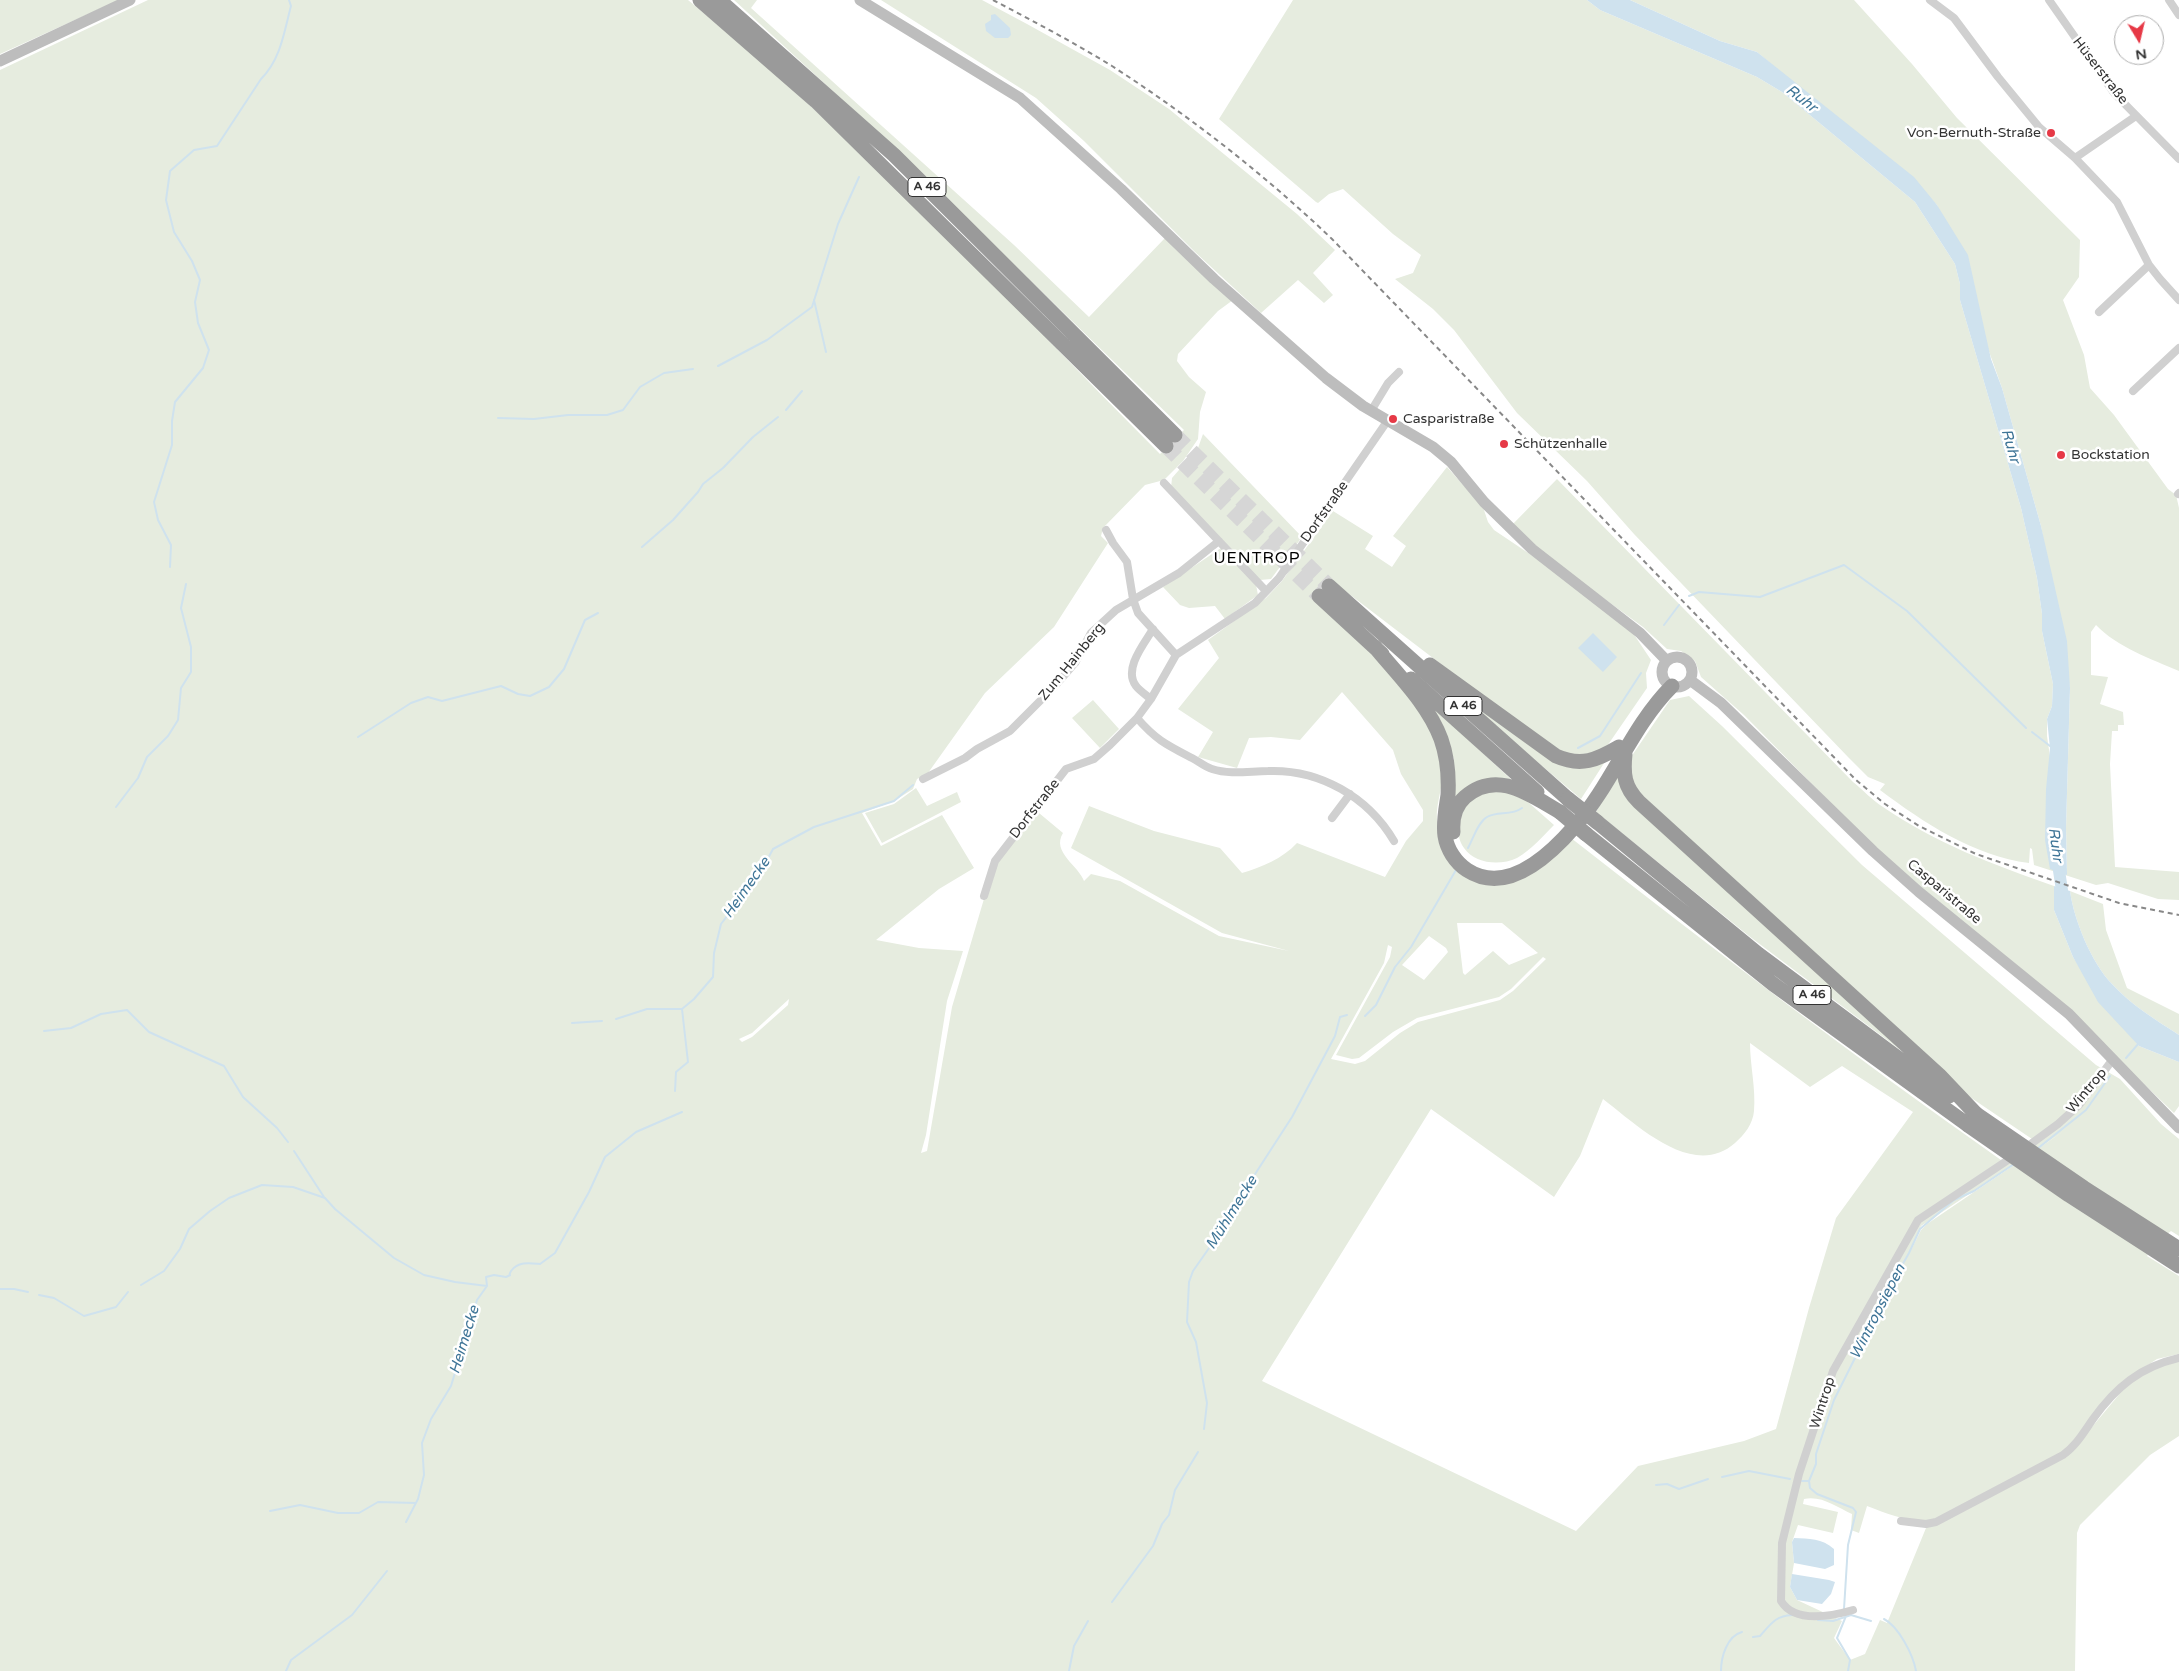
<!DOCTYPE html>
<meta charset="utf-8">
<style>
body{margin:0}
#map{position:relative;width:2179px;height:1671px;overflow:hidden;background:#fff;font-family:"Varela Round",sans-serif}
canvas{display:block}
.north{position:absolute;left:2114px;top:15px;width:50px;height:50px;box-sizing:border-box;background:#fff;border:1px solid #adadad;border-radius:50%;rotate:171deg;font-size:14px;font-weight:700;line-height:20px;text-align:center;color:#333}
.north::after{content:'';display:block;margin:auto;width:18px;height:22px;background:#e63946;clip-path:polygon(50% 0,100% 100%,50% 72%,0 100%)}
</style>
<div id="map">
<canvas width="2179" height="1671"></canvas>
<div class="north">N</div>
</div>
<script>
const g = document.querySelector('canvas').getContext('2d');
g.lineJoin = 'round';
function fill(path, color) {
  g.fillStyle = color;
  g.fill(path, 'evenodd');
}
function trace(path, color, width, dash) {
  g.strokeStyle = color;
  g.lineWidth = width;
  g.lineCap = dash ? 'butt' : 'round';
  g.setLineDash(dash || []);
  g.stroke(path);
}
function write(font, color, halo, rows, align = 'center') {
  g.font = font + ' "Varela Round",sans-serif';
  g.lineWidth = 5;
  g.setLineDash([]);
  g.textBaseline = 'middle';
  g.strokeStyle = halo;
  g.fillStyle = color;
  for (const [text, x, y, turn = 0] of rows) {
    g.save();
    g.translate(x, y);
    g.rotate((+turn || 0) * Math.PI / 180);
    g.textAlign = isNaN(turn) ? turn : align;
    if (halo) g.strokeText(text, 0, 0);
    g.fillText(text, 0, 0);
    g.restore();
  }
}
fill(new Path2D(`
 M 0,0 L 119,0 L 0,54 Z
 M 148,0 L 688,0 C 858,138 1006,299 1160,454 L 1184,430 L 888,142 L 734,0 L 757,0 L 751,8 L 1014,245 L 1089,317 L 1165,238 L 1233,300 L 1218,311 L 1178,354 L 1177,361 L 1189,377 L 1206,392 L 1200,412 L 1198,439 L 1183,461 L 1164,480 L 1145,485 L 1103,528 L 1101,536 L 1108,543 L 1054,627 L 985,693 L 928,773 L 917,779 L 913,789 L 894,801 L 862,813 L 881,846 L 942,815 L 974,868 L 939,889 L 876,940 L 919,948 L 963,951 L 947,1001 L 926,1135 L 921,1153 L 927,1151 L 952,1007 L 994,865 L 1018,835 L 1039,813 L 1063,833 C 1051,852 1079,866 1084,881 L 1091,874 L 1120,881 L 1219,936 L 1289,951 L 1222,933 L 1071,848 L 1089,806 L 1154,831 L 1220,848 L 1242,873 C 1262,867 1282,859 1297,843 L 1385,877 L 1406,841 L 1423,821 L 1423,810 L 1401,774 L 1393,750 L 1342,692 L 1300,740 L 1271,737 L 1249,738 L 1237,768 L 1198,757 L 1213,732 L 1178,709 L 1219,658 L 1208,640 L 1266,598 L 1282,581 L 1333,511 L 1373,536 L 1365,549 L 1392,567 L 1406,546 L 1393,536 L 1447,467 L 1483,507 L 1488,522 L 1494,530 L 1558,573 L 1633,633 L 1651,660 L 1646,673 L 1647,688 L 1603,752 L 1566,756 L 1543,742 L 1336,584 L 1319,602 C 1357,641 1430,702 1442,757 C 1446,776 1439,792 1437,810 C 1436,820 1439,831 1439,841 L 1491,885 L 1571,838 C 1712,948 1854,1057 2001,1160 L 2032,1139 L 1961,1091 L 1629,785 L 1631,757 L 1670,700 L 1689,696 L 1722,726 L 1862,865 L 2096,1065 L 2120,1079 L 2161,1124 L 2179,1139 L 2179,1236 L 2171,1231 L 2153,1246 L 2147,1256 L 2179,1276 L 2179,1354 L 2157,1359 L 2123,1381 L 2069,1448 L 1936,1520 C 1912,1524 1888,1514 1867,1506 L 1859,1533 L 1851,1530 L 1852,1514 C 1837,1507 1821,1495 1804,1499 L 1803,1504 L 1838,1512 L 1833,1533 L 1798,1525 L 1792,1542 L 1794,1563 L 1790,1587 L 1797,1600 L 1842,1621 L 1834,1638 L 1850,1660 L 1865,1654 L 1880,1620 L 1887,1623 L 1926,1528 L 2072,1451 L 2127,1385 L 2154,1366 L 2179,1360 L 2179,1436 L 2150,1455 L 2080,1525 L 2077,1533 L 2075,1671 L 0,1671 L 0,70 ZM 1457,923 L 1502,923 L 1538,953 L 1509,965 L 1493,951 L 1465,975 L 1463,973 ZM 1429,936 L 1446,948 L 1448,952 L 1424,980 L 1402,965 ZM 1388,945 L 1392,947 L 1390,957 L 1336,1055 L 1352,1059 L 1359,1058 L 1393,1032 L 1417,1018 L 1499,997 L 1511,989 L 1543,957 L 1546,959 L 1513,991 L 1500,1000 L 1418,1022 L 1400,1033 L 1365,1061 L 1355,1064 L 1331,1059 L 1384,963 ZM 789,999 L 788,1005 L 752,1037 L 742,1042 L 739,1039 L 752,1033 ZM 1750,1043 L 1810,1087 L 1842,1066 L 1913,1112 L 1836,1218 L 1809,1308 L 1776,1429 L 1744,1441 L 1638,1466 L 1576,1531 L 1262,1381 L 1431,1109 L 1554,1197 L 1580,1156 L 1603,1099 C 1637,1125 1693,1180 1735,1143 C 1744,1135 1753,1124 1754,1111 C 1756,1089 1750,1065 1750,1043 ZM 2064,1131 L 1927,1224 L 1921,1230 L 1910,1252 L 1921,1226 Z
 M 881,0 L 982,0 L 1027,24 L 1110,70 L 1169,109 L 1297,214 L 1335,250 L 1313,273 L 1333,295 L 1324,303 L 1298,280 L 1261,313 L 1195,252 L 1084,141 L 1036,98 Z
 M 1293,0 L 1587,0 L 1600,10 L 1757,77 L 1782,92 L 1915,202 L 1955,264 L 1960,284 L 1960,300 L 2021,508 L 2037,578 L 2042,614 L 2042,631 L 2053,684 L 2052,706 L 2047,719 L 2047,736 L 2067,874 L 2066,828 L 2070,688 L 2041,526 L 2002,388 L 1937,205 L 1757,52 L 1720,41 L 1630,0 L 1854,0 L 1912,64 L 1957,118 L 2080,240 L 2079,277 L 2063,300 L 2084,355 L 2090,388 L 2114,415 L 2168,489 L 2176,495 L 2179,508 L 2179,671 C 2151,659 2117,647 2096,625 L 2091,632 L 2091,675 L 2108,677 L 2100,704 L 2123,712 L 2124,725 L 2118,725 L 2118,731 L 2112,731 L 2110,764 L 2115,867 L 2179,872 L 2179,900 L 2158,899 L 2108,883 L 2096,885 L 2034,865 L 2032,849 L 2030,848 L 2029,863 C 1974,856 1924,823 1880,790 L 1885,784 L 1868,777 L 1848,757 L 1634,534 L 1587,481 L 1517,413 L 1454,330 L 1433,309 L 1395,279 L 1413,273 L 1421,255 L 1393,234 L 1343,189 L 1329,194 L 1318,203 L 1316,202 L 1219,119 Z
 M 1203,434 L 1302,537 L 1271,579 L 1260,580 L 1171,488 L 1172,478 L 1198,448 Z
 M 1557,479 L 1853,782 C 1863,790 1872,800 1883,807 C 1935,843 1994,865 2054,886 L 2054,910 L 2073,957 L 2087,979 L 2139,1046 L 2179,1062 L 2179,1106 L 2174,1113 L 2117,1058 L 1875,848 L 1744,715 L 1701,677 L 1695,661 L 1681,651 L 1667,649 L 1643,627 L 1573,576 L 1511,526 Z
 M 1221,548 L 1256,585 L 1258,595 L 1225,619 L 1215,606 L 1189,608 L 1180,605 L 1163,587 Z
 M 1424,666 L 1551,757 L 1608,757 L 1581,799 Z
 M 1093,700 L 1119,729 L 1100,748 L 1072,718 Z
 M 1433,707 L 1515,783 L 1500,779 L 1450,811 L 1454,783 L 1454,759 Z
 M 1620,770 L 1621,783 L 1911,1058 L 1749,936 L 1596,812 Z
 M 916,788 L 927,806 L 957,792 L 961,802 L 882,843 L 865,813 L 894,804 Z
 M 1490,790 L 1520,795 L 1554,825 C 1543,836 1531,850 1517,858 C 1500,866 1475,864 1464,848 C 1453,833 1460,810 1472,799 C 1477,795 1484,793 1490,790 Z
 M 2070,891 L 2103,904 L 2106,930 L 2127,988 L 2179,1014 L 2179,1035 C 2156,1020 2131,1005 2112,984 C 2091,962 2074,920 2070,891 Z`), '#e6ecdf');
fill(new Path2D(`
 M 1587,0 L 1630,0 L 1720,41 L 1757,52 L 1914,177 L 1937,205 L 1968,255 L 1991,359 L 2002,388 L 2041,526 L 2067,641 L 2070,688 L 2066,828 L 2067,875 L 2050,869 L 2045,840 L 2046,789 L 2050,748 L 2047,719 L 2052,706 L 2053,684 L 2042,631 L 2042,614 L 2037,578 L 2021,508 L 1960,300 L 1960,284 L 1955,264 L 1915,202 L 1782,92 L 1757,77 L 1600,10 Z
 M 995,14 L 1010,28 L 1011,35 L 1008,38 L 995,38 L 986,31 L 985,24 L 991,20 L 991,15 Z
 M 1593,633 L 1617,657 L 1603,672 L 1578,648 Z
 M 2054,886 L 2070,891 C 2074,920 2091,962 2112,984 C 2131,1005 2156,1020 2179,1035 L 2179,1062 L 2139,1046 L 2098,1002 L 2073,957 L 2054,910 Z
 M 1794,1538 C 1809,1539 1822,1538 1834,1549 L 1834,1565 L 1825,1569 L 1794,1563 L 1792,1542 Z
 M 1792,1574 L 1829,1580 L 1835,1582 L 1831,1594 L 1822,1604 L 1797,1600 L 1790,1587 Z`), '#cfe2ee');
trace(new Path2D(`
 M 814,300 L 826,352
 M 718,366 L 767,340 L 812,307 L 838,224 L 859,177
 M 786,410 L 802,391
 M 498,418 L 534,419 L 568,415 L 607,415 L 623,410 L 640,387 L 664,373 L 693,369
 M 642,547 L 673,520 L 698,492 L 703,484 L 723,468 L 753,437 L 778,417
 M 170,567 L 171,545 L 158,520 L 154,502 L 172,445 L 172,421 L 175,402 L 203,368 L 209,350 L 198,323 L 195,302 L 200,280 L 192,261 L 174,232 L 166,200 L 170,171 L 194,150 L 217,146 L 261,79 C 281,59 284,32 291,6 L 289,0
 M 1689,596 L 1699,592 L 1760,597 L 1844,565 L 1907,611 L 2026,728
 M 1664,625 L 1679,605
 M 2032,732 L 2050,746
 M 358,737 L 411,703 L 428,697 L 442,701 L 501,686 L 518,694 L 530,696 L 549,687 L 564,669 L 585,620 L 598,613
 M 1578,748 L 1600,736 L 1641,673
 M 116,807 L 138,778 L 147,757 L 168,736 L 178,720 L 181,688 L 191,672 L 191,647 L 181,608 L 186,584
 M 1468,848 C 1473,839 1478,822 1487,817 C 1498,811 1511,816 1522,808
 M 1365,1016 L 1376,1005 L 1395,967 L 1411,947 L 1456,870
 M 616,1019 L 647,1009 L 682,1009
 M 572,1023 L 602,1021
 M 44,1031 L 71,1028 L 101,1014 L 127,1010 L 149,1032 L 224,1066 L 243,1097 L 277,1128 L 288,1142
 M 2126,1058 L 2139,1043
 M 675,1091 L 676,1072 L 688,1062 L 682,1009 L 694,999 L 713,977 L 714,953 L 721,924 L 760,873 L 773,849 L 814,827 L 894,801 L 913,785
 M 2037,1149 L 2086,1110 L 2110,1076
 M 294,1151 L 324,1197
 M 141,1285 L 164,1271 L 180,1249 L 189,1229 L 210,1211 L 229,1198 L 262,1185 L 293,1187 L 325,1198 L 335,1209 L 394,1258 L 424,1275 L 455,1282 L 487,1286
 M 0,1289 L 14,1289 L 28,1292
 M 39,1295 L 54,1298 L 84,1316 L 116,1307 L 128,1292
 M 1204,1429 L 1207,1403 L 1196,1342 L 1187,1322 L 1189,1282 L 1193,1271 L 1214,1241 L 1237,1202 L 1292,1117 L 1335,1036 L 1340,1017 L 1347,1015
 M 1722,1477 L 1749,1471 L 1790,1479
 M 1802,1481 L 1809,1481
 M 1656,1485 L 1667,1484 L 1679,1489 L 1708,1479
 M 270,1511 L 300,1505 L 338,1513 L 359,1513 L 378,1502 L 416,1503
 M 406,1522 L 418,1499 L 424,1475 L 422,1443 L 431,1419 L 451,1386 L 477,1300 L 487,1286 L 486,1277 L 494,1275 L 506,1277 C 514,1273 507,1278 511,1271 C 518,1261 530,1263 540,1264 L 555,1253 L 589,1192 L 605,1157 L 636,1132 L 682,1112
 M 1112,1602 L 1153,1546 L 1162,1524 L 1169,1515 L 1175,1490 L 1198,1452
 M 1844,1609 L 1848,1545 L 1856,1512 L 1853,1508 L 1817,1494 L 1810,1488 L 1809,1481 L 1816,1464 L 1816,1454 L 1834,1400 L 1872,1324 L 1878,1308 L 1909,1253 L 1920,1229 L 1954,1200 L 1974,1191 L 2014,1164
 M 1846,1616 L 1837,1638 L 1850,1660 L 1848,1671
 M 1884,1619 C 1898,1626 1913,1654 1916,1671
 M 1818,1620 L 1833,1621 L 1851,1615 L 1871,1621
 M 1753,1637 L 1760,1636 C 1771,1624 1775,1616 1792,1615
 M 286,1671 L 291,1660 L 352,1615 L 387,1571
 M 1069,1671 L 1074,1646 L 1088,1621
 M 1721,1671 C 1721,1657 1727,1636 1742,1632`), '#cfe2ee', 2);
trace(new Path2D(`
 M 2057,857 L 2064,904`), '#cfe2ee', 12);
trace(new Path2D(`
 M 1175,435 L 1329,586
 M 1166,446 L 1319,596`), '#d6d6d6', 15, [15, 8]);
trace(new Path2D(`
 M 1930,0 L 1954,18 L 1998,77 L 2039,127 L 2075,158 L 2117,202 L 2149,265 L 2160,279 L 2179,300
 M 2049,0 L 2114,93 L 2179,159
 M 2169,0 L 2179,15
 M 2075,158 L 2136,116
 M 2099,312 L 2149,265
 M 2133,391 L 2179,348
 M 1371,411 L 1388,383 L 1399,372
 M 1164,483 L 1266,591
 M 2178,494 L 2179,493
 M 1106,530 L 1113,543 L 1127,562 L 1133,599 L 1138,613 L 1176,655
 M 1151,699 C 1146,695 1140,691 1136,686 C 1123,669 1144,644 1153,629
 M 1137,718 C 1156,740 1167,745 1192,758 C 1198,761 1205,767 1212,769 C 1230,775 1250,771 1268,771 C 1320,769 1368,797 1394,841
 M 923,779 L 965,758 L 977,749 L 1010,731 L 1055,686 L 1075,663 L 1091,633 L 1116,610 L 1179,573 L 1219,541
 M 1332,818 L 1350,794
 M 984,896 L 995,861 L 1066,769 L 1094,759 L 1110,745 L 1137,718 L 1151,699 L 1176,655 L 1255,603 L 1279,578 L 1388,420
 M 2024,1149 L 2058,1124 L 2079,1105 L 2113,1059
 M 1901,1521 L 1926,1524 L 1936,1522 L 2063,1455 C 2076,1446 2084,1432 2093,1419 C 2116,1387 2140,1367 2179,1358
 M 1853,1610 C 1832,1616 1795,1624 1781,1601 L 1782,1543 L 1799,1474 L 1833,1371 L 1918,1220 L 2014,1156`), '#d0d0d0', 8);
trace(new Path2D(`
 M 860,0 L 1020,98 L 1121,189 L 1214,279 L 1326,378 L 1363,406 L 1433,447 L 1451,462 L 1484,502 L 1532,549 L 1640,633 L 1667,661
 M 0,61 L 130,0
 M1662 672a15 15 0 1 1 30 0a15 15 0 1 1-30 0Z
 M 1690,680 L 1721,703 L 1873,851 L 1919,892 L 2069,1014 L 2179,1128`), '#bdbdbd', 11);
trace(new Path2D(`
 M 700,0 L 816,101 L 1166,446
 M 719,0 L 894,155 L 1175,435
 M 1329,586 L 1568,799
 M 1319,596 L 1382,654
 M 1375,647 C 1398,675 1428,704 1441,739 C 1447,756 1449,776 1448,795 C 1446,809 1443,822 1445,836 C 1447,849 1455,862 1467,870 C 1507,896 1550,855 1575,826 C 1613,783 1631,727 1672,686
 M 1430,665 L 1556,756 C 1581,767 1597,760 1619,747
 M 1411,679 L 1537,792
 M 1625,754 C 1623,774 1624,787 1639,802 L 1939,1075 L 1976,1114
 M 1597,822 L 1758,954 L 1949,1096
 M 1453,832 C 1452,819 1455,806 1465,797 C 1497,769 1530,795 1560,812
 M 1586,834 L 1773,984 L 1968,1125`), '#9a9a9a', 15);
trace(new Path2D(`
 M 993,0 C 1033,21 1073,42 1112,66 C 1191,117 1265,175 1332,239 L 1856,780 L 1885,804 L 1919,826 L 1976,854 L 2119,903 L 2179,915`), '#888', 2, [5, 4]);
trace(new Path2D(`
 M 1568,799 L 1597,822
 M 1560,812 L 1586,834
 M 1976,1114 L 2084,1188 L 2179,1249
 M 1968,1125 L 2069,1195 L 2179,1266`), '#9a9a9a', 15);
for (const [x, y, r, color] of [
 [2051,133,5,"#e63946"],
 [1393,419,5,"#e63946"],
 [1504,444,5,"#e63946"],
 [2061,455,5,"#e63946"]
]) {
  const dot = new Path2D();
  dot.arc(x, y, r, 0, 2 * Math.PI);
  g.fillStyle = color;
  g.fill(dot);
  trace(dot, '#fff', 2);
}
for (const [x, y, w] of [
 [927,187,38],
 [1463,706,38],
 [1812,995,38]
]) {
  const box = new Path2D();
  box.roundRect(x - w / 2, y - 9.5, w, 19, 4);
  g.fillStyle = '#fff';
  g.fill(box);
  trace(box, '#333', 1);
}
write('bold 12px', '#333', null, [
 ["A 46",927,187],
 ["A 46",1463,706],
 ["A 46",1812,995]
]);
write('14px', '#333', '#fff', [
 ["Hüserstraße",2100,71,52],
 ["Dorfstraße",1325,512,-55],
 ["Zum Hainberg",1072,662,-51],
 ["Dorfstraße",1035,809,-52],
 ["Casparistraße",1944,892,40],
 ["Wintrop",2087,1091,-50],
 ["Wintrop",1823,1403,-72]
]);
write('14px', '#333', '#fff', [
 ["Von-Bernuth-Straße",2041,133,"right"],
 ["Casparistraße",1403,419],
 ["Schützenhalle",1514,444],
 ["Bockstation",2071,455]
], 'left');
write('italic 15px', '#3f7597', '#fff', [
 ["Ruhr",1801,99,38],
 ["Ruhr",2010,446,74],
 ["Ruhr",2055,845,82],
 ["Heimecke",747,888,-55],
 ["Mühlmecke",1232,1213,-58],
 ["Wintropsiepen",1878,1312,-63],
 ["Heimecke",465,1340,-73]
]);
g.letterSpacing = '1px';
write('16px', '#000', '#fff', [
 ["UENTROP",1257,559]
]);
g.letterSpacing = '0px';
</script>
